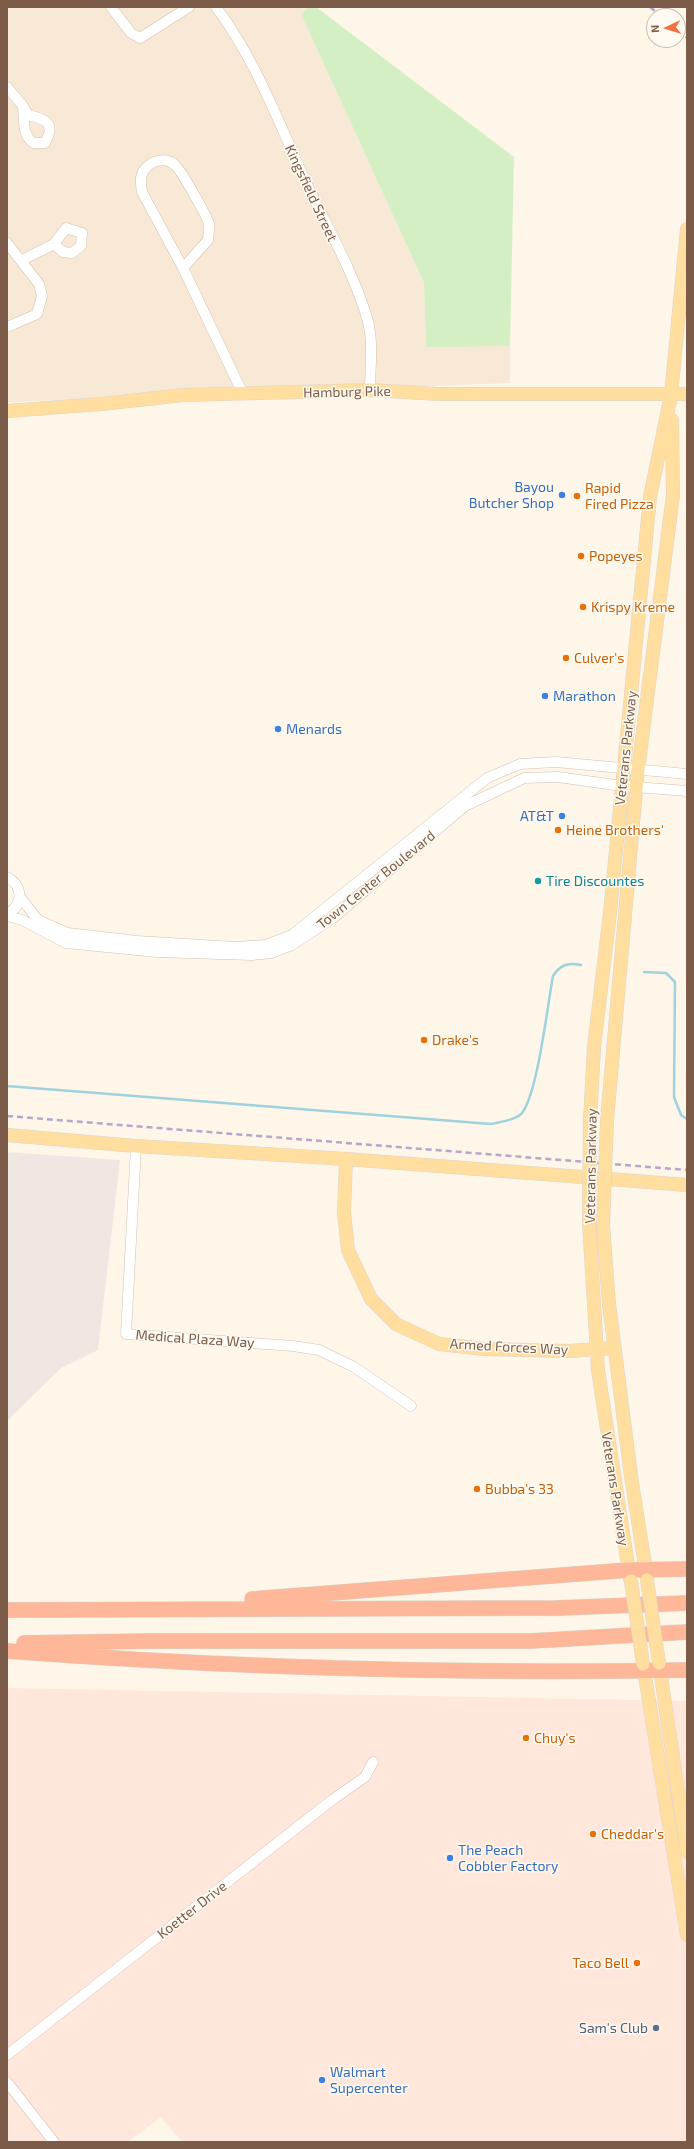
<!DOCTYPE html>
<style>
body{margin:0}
#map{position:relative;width:694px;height:2149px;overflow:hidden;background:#fef6e8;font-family:"Exo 2",sans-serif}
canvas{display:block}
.frame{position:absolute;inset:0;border:8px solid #7c5c48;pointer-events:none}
.north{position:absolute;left:646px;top:8px;width:40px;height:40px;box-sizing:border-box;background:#fffaf1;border:1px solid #cbbbad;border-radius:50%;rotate:266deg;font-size:11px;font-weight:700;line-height:16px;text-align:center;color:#7c5c48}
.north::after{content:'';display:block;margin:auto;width:14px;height:18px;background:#f46f42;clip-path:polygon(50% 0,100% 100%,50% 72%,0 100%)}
</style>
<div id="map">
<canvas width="694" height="2149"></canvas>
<div class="frame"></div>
<div class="north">N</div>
</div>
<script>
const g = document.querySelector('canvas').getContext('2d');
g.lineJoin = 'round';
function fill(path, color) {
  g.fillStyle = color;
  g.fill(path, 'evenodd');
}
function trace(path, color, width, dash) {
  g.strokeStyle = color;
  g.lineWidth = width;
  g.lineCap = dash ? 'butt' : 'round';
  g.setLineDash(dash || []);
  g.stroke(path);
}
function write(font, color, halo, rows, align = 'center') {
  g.font = font + ' "Exo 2",sans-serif';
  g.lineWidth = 3;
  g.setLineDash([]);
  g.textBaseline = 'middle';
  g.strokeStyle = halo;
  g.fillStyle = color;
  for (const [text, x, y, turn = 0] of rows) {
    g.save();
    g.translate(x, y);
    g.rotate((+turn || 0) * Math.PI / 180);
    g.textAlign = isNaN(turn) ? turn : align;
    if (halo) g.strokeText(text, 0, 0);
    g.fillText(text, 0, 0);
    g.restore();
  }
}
fill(new Path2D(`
 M 7,7 L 309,7 L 301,14 L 424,283 L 426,346 L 510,346 L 510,383 L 7,402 Z`), '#f7e9d6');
fill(new Path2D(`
 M 7,1688 L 687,1701 L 687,2142 L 182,2142 L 161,2117 L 128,2142 L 7,2142 Z`), '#ffe7dc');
fill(new Path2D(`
 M 7,1152 L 120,1160 L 98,1350 L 61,1368 L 7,1421 Z`), '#efe8e2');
fill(new Path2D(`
 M 309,7 L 316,7 L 514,157 L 510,346 L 426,347 L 424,283 L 301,14 Z`), '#d4efc4');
trace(new Path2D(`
 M 644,972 L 666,973 L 675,982 L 674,1097 L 681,1115 L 687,1119
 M 7,1086 L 491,1124 C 500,1122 512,1121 520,1115 C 537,1101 548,1001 553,976 C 560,965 568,962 581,965`), '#9fd2de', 2.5);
const minor = new Path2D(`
 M 111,7 L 131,33 L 140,38 L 189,7
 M 216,7 C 256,60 278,122 306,182 C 326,225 354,273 367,318 C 374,341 370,366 370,390
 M 7,87 L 23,106 L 28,115 C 46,119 56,123 45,143 L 34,143 C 22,137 24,117 23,106
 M 7,243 L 39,284 L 42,296 L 37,314 L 7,327
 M 22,260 L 54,244 L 66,228 L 82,233 L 81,246 L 72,253 L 63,252 L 54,244
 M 183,268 L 208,240 C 208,235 210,229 209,224 C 206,214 182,172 175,165 C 166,157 152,160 145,169 C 139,175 141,185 142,192 L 183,268 L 243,394
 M 7,877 C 23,886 24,905 7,914
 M 20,897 L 38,920 L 68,933 L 137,941 L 235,947 L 266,945 L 292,935 L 487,778 L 520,764 L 556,762 L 687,774
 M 7,916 L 22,920 L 66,943 L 157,952 L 252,955 L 271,953 L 292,945 L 333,918 L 465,806 L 524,778 L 558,777 L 622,786 L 687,791
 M 136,1146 L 126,1334 L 293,1346 L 319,1350 L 354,1367 L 411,1406
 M 7,2055 L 332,1800 L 365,1777 L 373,1762
 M 7,2082 L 54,2142`);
const major = new Path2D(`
 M 7,411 L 102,404 L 183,395 L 335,391 L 370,390 L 438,394 L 687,394
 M 590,1120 L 594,1047 L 610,913 L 650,497 L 671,395 L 687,229
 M 607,1120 L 637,778 L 673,495 L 672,420
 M 7,1135 L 136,1146 L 346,1159 L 687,1185
 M 346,1159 L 344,1212 L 348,1250 L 371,1299 L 396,1324 L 439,1344 L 485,1349 L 569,1351 L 614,1348
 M 589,1222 L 598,1370 L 630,1579
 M 603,1225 L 609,1304 L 631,1476 L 647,1578
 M 659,1663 L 687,1852
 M 643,1664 L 687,1935`);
const highway = new Path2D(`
 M 252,1599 L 629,1570 L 687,1569
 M 7,1610 L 557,1608 L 687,1603
 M 24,1643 L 152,1641 L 531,1641 L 687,1632
 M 7,1651 C 233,1668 461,1674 687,1670`);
trace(minor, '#d5c0af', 11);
trace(major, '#ddd5cf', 14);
trace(highway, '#ddd5cf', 16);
trace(minor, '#fff', 10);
trace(major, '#ffde9f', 13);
trace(highway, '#feb799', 15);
trace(new Path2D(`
 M 650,7 L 661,16
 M 678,30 L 687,38
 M 7,1116 L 687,1170`), '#baa4cb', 2.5, [6, 4]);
const majorBridge = new Path2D(`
 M 589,1222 L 590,1120
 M 603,1225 L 607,1120
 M 647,1580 L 659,1663
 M 631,1581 L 643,1664`);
trace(majorBridge, '#ddd5cf', 14, []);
trace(majorBridge, '#ffde9f', 13);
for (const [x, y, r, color] of [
 [562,495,4,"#3f7fe0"],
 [577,496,4,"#e8710a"],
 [581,556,4,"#e8710a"],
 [583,607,4,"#e8710a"],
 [566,658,4,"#e8710a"],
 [545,696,4,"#3f7fe0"],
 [278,729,4,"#3f7fe0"],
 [562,816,4,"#3f7fe0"],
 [558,830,4,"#e8710a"],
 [538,881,4,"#0f9aa8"],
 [424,1040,4,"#e8710a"],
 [477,1489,4,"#e8710a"],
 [526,1738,4,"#e8710a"],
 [593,1834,4,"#e8710a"],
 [450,1858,4,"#3f7fe0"],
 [637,1963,4,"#e8710a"],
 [656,2028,4,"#5c6f8a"],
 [322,2080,4,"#3f7fe0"]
]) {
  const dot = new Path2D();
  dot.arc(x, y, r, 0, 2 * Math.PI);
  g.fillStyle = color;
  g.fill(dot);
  trace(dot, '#fffaf1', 1.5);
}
write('14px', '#7c5c48', '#fffaf1', [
 ["Kingsfield Street",311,193,65],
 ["Hamburg Pike",347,392,-1],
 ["Veterans Parkway",626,748,-84],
 ["Town Center Boulevard",376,880,-39],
 ["Veterans Parkway",591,1166,-89],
 ["Medical Plaza Way",195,1339,4],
 ["Armed Forces Way",509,1347,3],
 ["Veterans Parkway",615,1489,81],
 ["Koetter Drive",192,1910,-38]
]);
write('14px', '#366cbe', '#fffaf1', [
 ["Bayou",554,487,"right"],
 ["Butcher Shop",554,503,"right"],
 ["Marathon",553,696],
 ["Menards",286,729],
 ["AT&T",554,816,"right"],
 ["The Peach",458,1850],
 ["Cobbler Factory",458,1866],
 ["Walmart",330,2072],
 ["Supercenter",330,2088]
], 'left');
write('14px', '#c56008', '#fffaf1', [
 ["Rapid",585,488],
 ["Fired Pizza",585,504],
 ["Popeyes",589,556],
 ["Krispy Kreme",591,607],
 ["Culver's",574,658],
 ["Heine Brothers'",566,830],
 ["Drake's",432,1040],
 ["Bubba's 33",485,1489],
 ["Chuy's",534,1738],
 ["Cheddar's",601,1834],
 ["Taco Bell",629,1963,"right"]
], 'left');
write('14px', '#0d838f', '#fffaf1', [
 ["Tire Discountes",546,881]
], 'left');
write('14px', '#4e5e75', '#fffaf1', [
 ["Sam's Club",648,2028]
], 'right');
</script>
